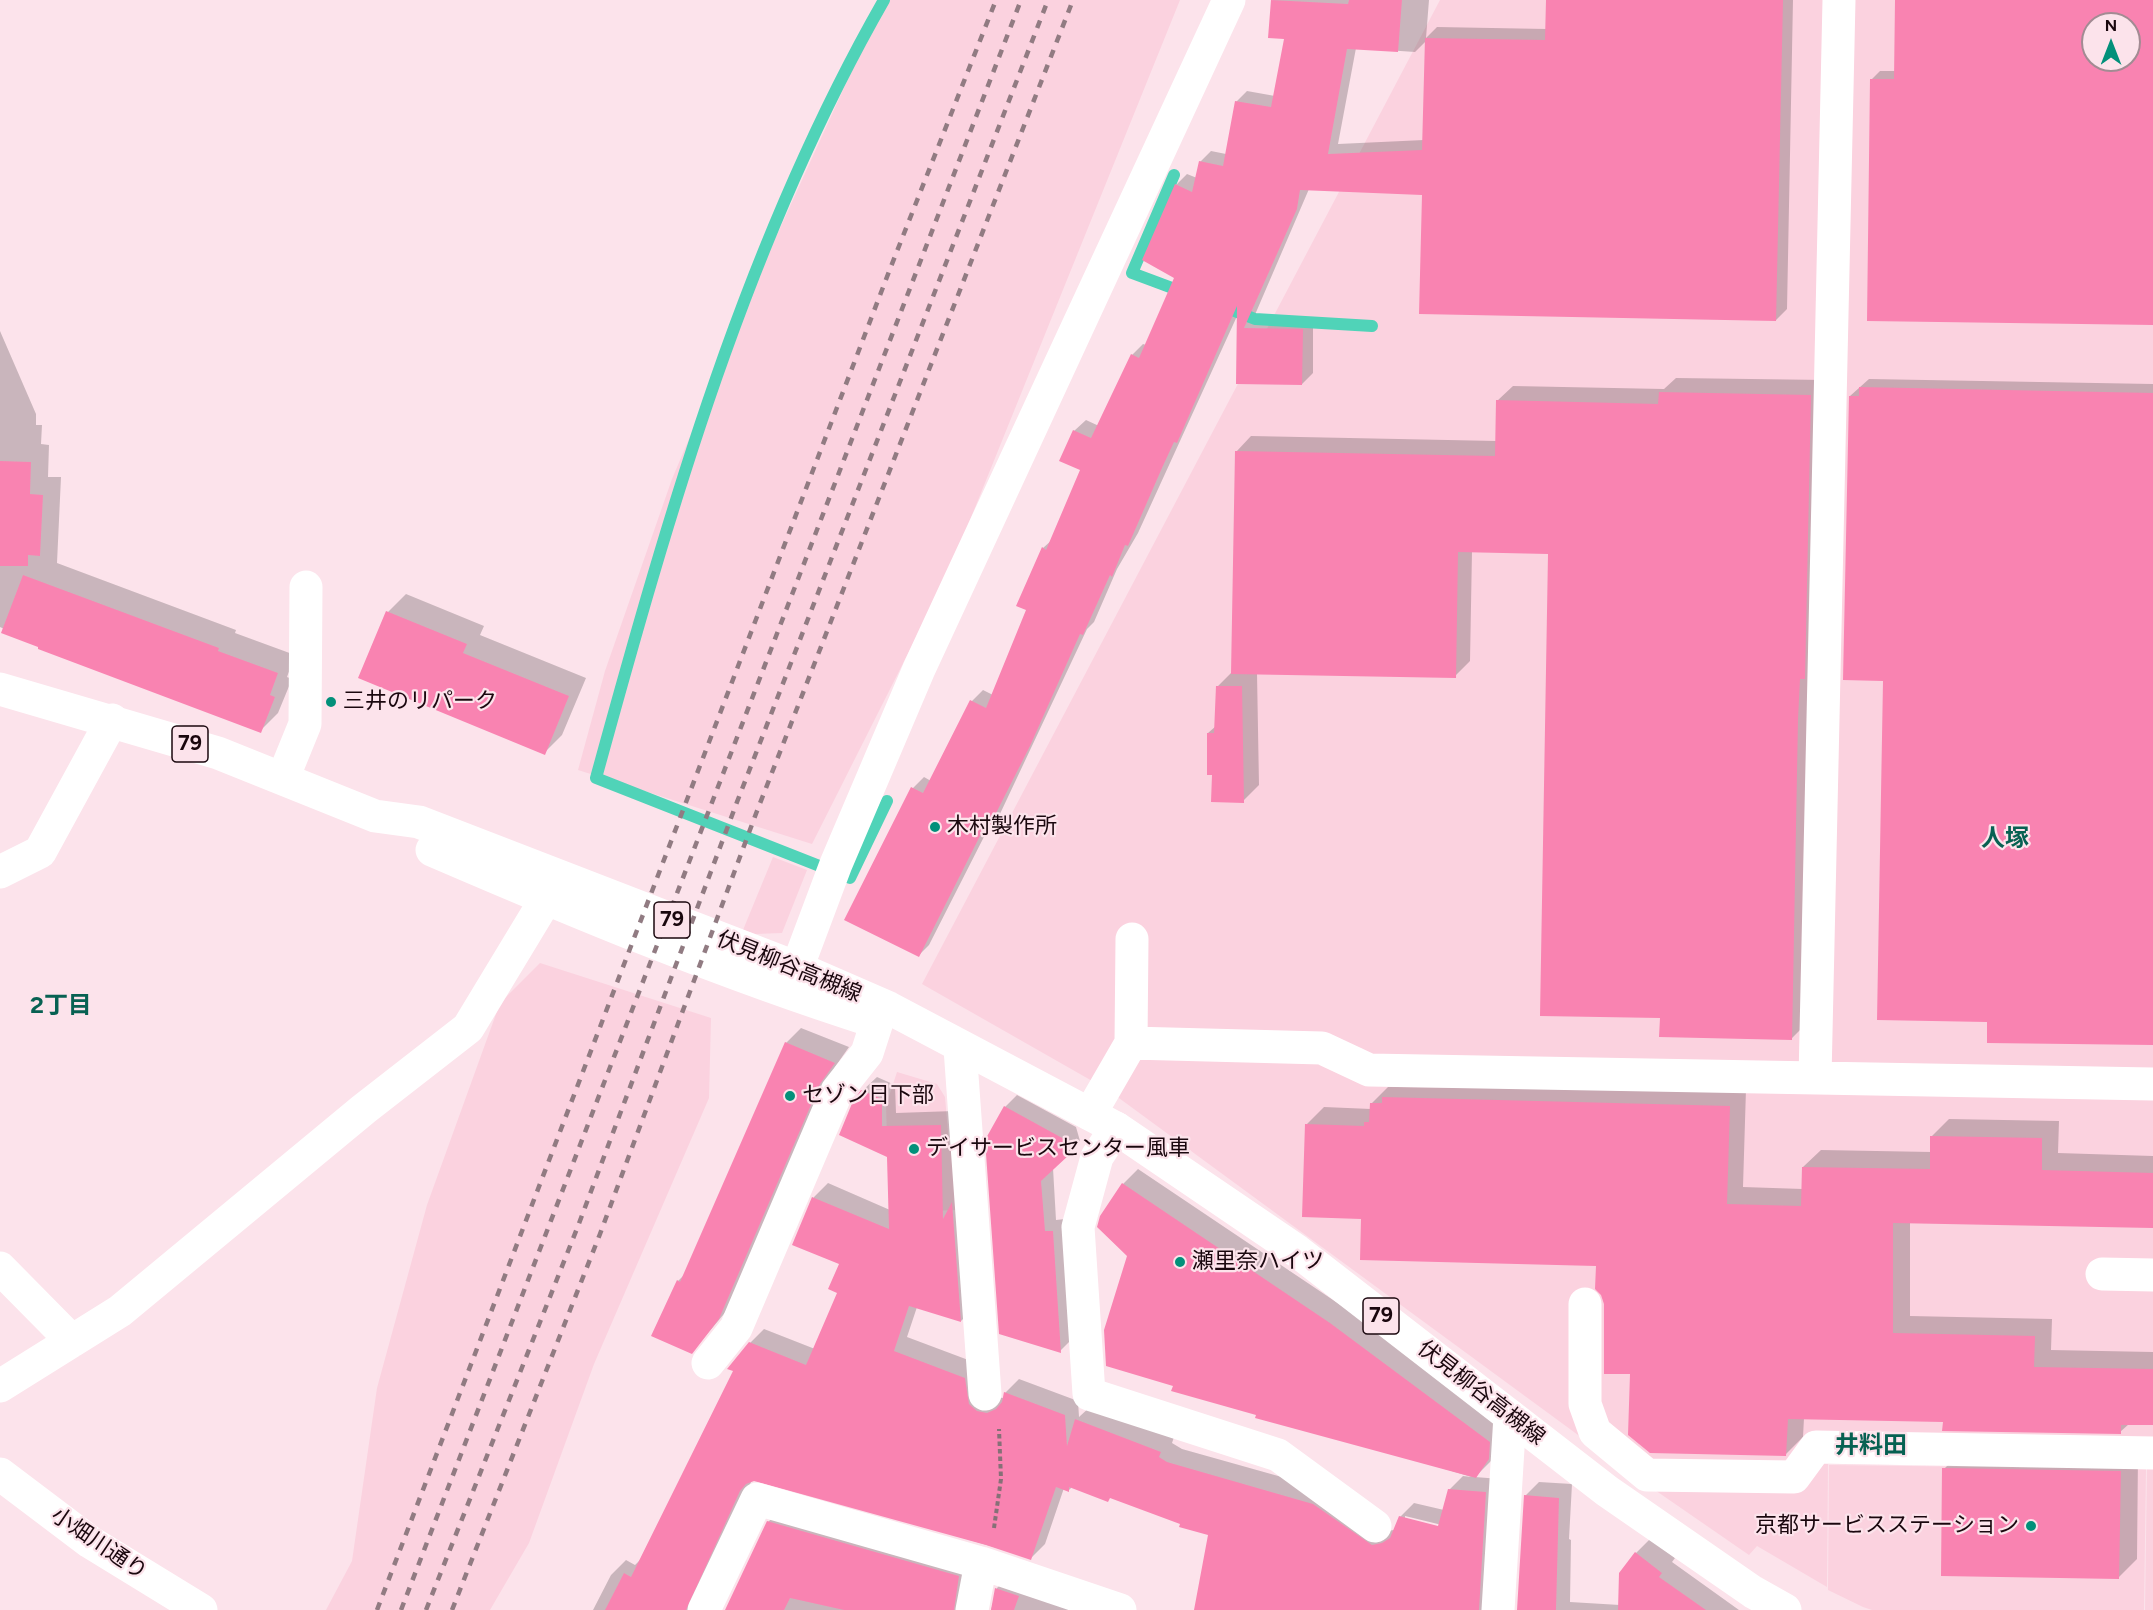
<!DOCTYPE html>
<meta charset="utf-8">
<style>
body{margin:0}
#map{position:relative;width:2153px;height:1610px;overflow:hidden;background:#fce3eb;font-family:Figtree,sans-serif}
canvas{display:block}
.north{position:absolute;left:2081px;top:12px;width:60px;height:60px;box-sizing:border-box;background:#fce3eb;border:2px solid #a28b93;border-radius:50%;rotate:0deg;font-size:16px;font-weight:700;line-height:24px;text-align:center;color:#1a070e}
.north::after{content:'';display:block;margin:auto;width:21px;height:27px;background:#02907a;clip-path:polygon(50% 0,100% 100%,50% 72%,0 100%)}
</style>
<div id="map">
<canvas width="2153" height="1610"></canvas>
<div class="north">N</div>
</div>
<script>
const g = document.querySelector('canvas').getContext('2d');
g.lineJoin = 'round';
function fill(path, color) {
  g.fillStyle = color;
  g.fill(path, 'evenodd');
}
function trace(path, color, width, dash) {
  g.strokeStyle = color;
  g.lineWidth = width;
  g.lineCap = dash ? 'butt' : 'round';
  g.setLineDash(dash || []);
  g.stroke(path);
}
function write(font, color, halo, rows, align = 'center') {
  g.font = font + ' Figtree,"Noto Sans JP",sans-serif';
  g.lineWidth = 4.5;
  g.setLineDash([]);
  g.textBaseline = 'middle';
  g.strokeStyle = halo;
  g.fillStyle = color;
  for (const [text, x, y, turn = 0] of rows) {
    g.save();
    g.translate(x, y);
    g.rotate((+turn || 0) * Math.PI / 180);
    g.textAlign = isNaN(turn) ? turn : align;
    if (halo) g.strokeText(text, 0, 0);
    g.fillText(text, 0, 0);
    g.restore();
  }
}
fill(new Path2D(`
 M 884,0 L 1180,0 L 949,572 L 812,844 L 578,770 L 605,671 L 672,479 L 755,283 Z
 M 1440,0 L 2153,0 L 2153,1610 L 2145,1610 L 2147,1468 L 1828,1464 L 1827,1587 L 1757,1546 L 1749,1555 L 1623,1468 L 1108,1090 L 922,984 ZM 2093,24 L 2129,24 L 2129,60 L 2093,60 Z
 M 773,857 L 807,870 L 782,933 L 755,934 L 743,930 Z
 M 540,963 L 711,1018 L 709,1098 L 594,1364 L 529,1543 L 490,1610 L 326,1610 L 352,1561 L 377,1388 L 427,1205 L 500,1003 Z
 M 897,1072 L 937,1084 L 945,1097 L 949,1144 L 960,1174 L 961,1210 L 889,1212 L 886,1105 Z
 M 1829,1465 L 2146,1469 L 2144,1610 L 1872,1610 L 1863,1607 L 1828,1590 Z`), '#fbd2df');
fill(new Path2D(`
 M 1273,0 L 1429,0 L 1426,38 L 1437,27 L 1547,29 L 1547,0 L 1793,0 L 1787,309 L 1776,320 L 1423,194 L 1309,189 L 1254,317 L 1313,318 L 1313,373 L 1302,384 L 1237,383 L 1238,314 L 1138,533 L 1117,569 L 1094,622 L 1087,629 L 999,816 L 990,825 L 929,945 L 918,956 L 913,788 L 924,777 L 931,781 L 972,701 L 983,690 L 993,695 L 1028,610 L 1043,548 L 1053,539 L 1082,470 L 1074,431 L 1086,420 L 1099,426 L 1132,355 L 1143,344 L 1146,345 L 1176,277 L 1176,185 L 1187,174 L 1197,178 L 1200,162 L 1211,151 L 1226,154 L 1236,102 L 1247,91 L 1275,96 L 1286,37 L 1270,36 ZM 1426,41 L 1424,140 L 1338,144 L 1356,48 L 1415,52 Z
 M 1897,0 L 2153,0 L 2153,324 L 1872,79 L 1880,71 L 1895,71 ZM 2093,24 L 2129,24 L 2129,60 L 2093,60 Z
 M 0,331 L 36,414 L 36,425 L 42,425 L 41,444 L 49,445 L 48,477 L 61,477 L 57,563 L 236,630 L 235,633 L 295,655 L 287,677 L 292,679 L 278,713 L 260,731 L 40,646 L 0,627 Z
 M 1676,378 L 1826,380 L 1807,1023 L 1792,1038 L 1661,1016 L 1550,552 L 1472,551 L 1470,661 L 1455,676 L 1257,673 L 1259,785 L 1243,801 L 1214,774 L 1208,733 L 1216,726 L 1217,687 L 1232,672 L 1236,452 L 1251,436 L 1497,441 L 1497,401 L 1513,386 L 1664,389 Z
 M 1869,379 L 2153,384 L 2153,1044 L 1989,1021 L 1885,679 L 1850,396 Z
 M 406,594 L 484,626 L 480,635 L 586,678 L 562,735 L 544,753 L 388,612 Z
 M 801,1028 L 849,1047 L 835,1067 L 734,1302 L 692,1352 L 678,1281 L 685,1274 L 786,1043 Z
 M 877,1077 L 895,1085 L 896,1113 L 954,1111 L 975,1307 L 961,1321 L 917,1307 L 907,1337 L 979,1364 L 991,1397 L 1004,1398 L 1005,1393 L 1019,1379 L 1078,1401 L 1079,1417 L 1091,1406 L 1174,1437 L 1172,1443 L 1182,1449 L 1328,1490 L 1387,1531 L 1394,1530 L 1400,1517 L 1414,1503 L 1444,1510 L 1449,1490 L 1463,1476 L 1472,1477 L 1258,1414 L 1175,1385 L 1129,1256 L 1123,1184 L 1138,1169 L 1345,1308 L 1504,1427 L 1491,1461 L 1475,1477 L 1500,1479 L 1500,1610 L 1195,1610 L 1210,1534 L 1111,1497 L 1072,1487 L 1069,1490 L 1064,1488 L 1045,1544 L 1031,1558 L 762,1479 L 752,1480 L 701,1586 L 707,1610 L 593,1610 L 611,1575 L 626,1560 L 635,1565 L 640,1560 L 750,1343 L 764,1329 L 815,1349 L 839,1292 L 841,1263 L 794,1244 L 814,1197 L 828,1183 L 890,1210 L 889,1156 L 862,1091 ZM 1405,1516 L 1446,1526 L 1445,1529 L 1405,1519 Z
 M 1388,1087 L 1746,1089 L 1743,1187 L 1803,1189 L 1803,1167 L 1821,1150 L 1932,1152 L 1932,1136 L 1949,1119 L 2059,1121 L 2058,1153 L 2153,1156 L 2153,1227 L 1910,1222 L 1910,1316 L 2052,1319 L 2051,1350 L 2153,1352 L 2153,1424 L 2129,1424 L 2120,1432 L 1944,1420 L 1804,1418 L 1803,1437 L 1786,1454 L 1631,1373 L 1605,1304 L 1597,1264 L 1363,1217 L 1307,1124 L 1324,1107 L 1371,1109 L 1371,1104 Z
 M 1017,1095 L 1076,1127 L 1080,1141 L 1053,1168 L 1056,1220 L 1065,1219 L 1072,1339 L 1060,1351 L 1005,1107 Z
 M 1962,1451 L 2138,1454 L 2137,1559 L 2119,1577 L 1944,1469 Z
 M 1539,1482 L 1572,1484 L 1569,1539 L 1571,1540 L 1570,1602 L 1620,1605 L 1636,1553 L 1650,1539 L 1675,1558 L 1672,1562 L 1739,1610 L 1518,1610 L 1525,1496 Z
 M 783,1508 L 973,1562 L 974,1610 L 726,1610 L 768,1522 Z
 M 1011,1574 L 1108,1610 L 991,1610 L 997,1588 Z`), '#0003');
trace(new Path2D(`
 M 884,0 C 746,241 669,512 596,778 L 850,878 L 887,801
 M 1174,175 L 1132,273 L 1183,292
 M 1219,305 L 1255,319 L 1372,326`), '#50d3b8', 12);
fill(new Path2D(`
 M 1271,0 L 1348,4 L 1349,0 L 1402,0 L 1398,52 L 1347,49 L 1328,154 L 1422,150 L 1425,38 L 1545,40 L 1546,0 L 1783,0 L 1776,321 L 1419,314 L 1422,195 L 1300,190 L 1297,209 L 1244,328 L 1303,329 L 1302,385 L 1236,384 L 1237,306 L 1177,443 L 1174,442 L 1162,468 L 1128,546 L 1125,545 L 1112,577 L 1110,575 L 1083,635 L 1080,634 L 1030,746 L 988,829 L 984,828 L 919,957 L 844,920 L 911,787 L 923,793 L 970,700 L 986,708 L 1026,610 L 1016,606 L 1042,547 L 1046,550 L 1080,470 L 1059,461 L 1073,430 L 1091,438 L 1131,354 L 1139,358 L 1174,278 L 1142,260 L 1175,184 L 1192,192 L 1199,161 L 1223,166 L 1235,101 L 1271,107 L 1284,39 L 1268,38 Z
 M 1895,0 L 2153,0 L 2153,325 L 1867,321 L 1870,79 L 1894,79 ZM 2093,24 L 2129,24 L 2129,60 L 2093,60 Z
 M 1859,387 L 2153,393 L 2153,1045 L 1987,1043 L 1987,1022 L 1877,1020 L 1883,681 L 1843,680 L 1849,396 L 1859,396 Z
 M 1659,392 L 1811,395 L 1805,679 L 1800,679 L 1798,719 L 1792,1040 L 1659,1037 L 1660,1018 L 1540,1016 L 1548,554 L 1458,552 L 1456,678 L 1231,674 L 1235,451 L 1495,456 L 1496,400 L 1658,404 Z
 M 0,461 L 31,462 L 30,494 L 43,495 L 40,556 L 28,555 L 28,566 L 0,566 Z
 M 23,575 L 219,648 L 218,651 L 278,673 L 270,695 L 275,697 L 261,733 L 38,649 L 38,647 L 1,633 Z
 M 386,611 L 467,644 L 463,653 L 569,696 L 545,755 L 358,678 Z
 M 1216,686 L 1242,686 L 1244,803 L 1211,802 L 1212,775 L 1207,775 L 1207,733 L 1214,733 Z
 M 785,1042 L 835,1063 L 820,1084 L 719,1319 L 692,1354 L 651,1336 L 677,1280 L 680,1282 Z
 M 861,1090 L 882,1099 L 882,1126 L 941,1125 L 943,1219 L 952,1202 L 961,1322 L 909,1306 L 894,1351 L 965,1378 L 969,1404 L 977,1411 L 987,1413 L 996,1409 L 1002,1402 L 1004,1392 L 1065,1415 L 1067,1446 L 1075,1419 L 1161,1452 L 1159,1457 L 1167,1462 L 1313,1504 L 1372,1545 L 1382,1543 L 1390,1538 L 1399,1516 L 1438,1526 L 1448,1489 L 1486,1492 L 1479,1610 L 1194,1610 L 1208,1535 L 1179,1527 L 1180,1524 L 1110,1498 L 1108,1502 L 1069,1487 L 1069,1492 L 1056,1487 L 1031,1560 L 986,1545 L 754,1481 L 746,1484 L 740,1491 L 686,1610 L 605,1610 L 624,1573 L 631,1577 L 733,1371 L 727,1369 L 749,1342 L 806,1365 L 837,1293 L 828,1289 L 839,1264 L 792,1245 L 812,1197 L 889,1229 L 887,1157 L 839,1135 L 853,1101 Z
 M 1382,1097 L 1730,1106 L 1727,1204 L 1801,1206 L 1802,1167 L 1930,1169 L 1930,1136 L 2042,1138 L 2042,1170 L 2153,1173 L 2153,1228 L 1893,1223 L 1893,1333 L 2035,1336 L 2034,1367 L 2153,1369 L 2153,1425 L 2121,1425 L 2121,1434 L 1942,1431 L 1943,1422 L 1788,1419 L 1786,1456 L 1650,1453 L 1628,1435 L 1630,1374 L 1604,1374 L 1604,1304 L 1601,1295 L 1595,1289 L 1596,1266 L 1360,1260 L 1361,1219 L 1302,1217 L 1305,1124 L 1364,1126 L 1364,1122 L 1369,1122 L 1370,1103 L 1382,1103 Z
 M 1004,1106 L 1064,1139 L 1069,1155 L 1041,1181 L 1045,1231 L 1053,1231 L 1061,1353 L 999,1334 L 985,1140 Z
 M 1122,1183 L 1330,1323 L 1490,1442 L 1489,1459 L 1476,1478 L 1255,1418 L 1256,1415 L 1171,1391 L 1173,1386 L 1106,1366 L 1104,1330 L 1127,1256 L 1097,1227 L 1100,1216 Z
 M 1942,1468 L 2121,1471 L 2119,1579 L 1941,1576 Z
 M 1524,1495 L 1559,1498 L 1556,1610 L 1517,1610 Z
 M 767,1521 L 959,1576 L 954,1610 L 844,1610 L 790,1598 L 784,1610 L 725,1610 Z
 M 1635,1552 L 1662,1573 L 1659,1577 L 1706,1610 L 1618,1610 L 1619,1573 Z
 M 995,1588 L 1019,1596 L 1014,1610 L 991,1610 Z`), '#f983b1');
trace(new Path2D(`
 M 994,1528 L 1001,1479 L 999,1429`), '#867077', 4, [4.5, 3]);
trace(new Path2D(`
 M 283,778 L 305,724 L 306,587
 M 0,872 L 40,852 L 112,720
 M 1132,939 L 1131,1043 L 1322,1048 L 1369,1070 L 2153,1084
 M 797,968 L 836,864 L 919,669 L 1229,0
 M 960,1048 L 985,1394
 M 1815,1078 L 1839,0
 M 1090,1114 L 1131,1043
 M 1116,1128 L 1097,1157 L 1078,1227 L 1089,1394 L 1278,1455 L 1375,1526
 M 0,1268 L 72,1341
 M 2102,1274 L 2153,1275
 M 1585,1304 L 1585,1404 L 1595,1432 L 1647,1475 L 1794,1477 L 1816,1447 L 2153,1453
 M 708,1363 L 736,1328 L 837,1091 L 867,1053 L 877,1022
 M 0,1386 L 120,1311 L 364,1109 L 468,1028 L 546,899
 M 0,1474 L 90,1542 L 201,1610
 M 704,1610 L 757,1499 L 981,1563 L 1120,1610
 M 972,1610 L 981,1563
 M 1498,1610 L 1510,1416`), '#fff', 33);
trace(new Path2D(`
 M 0,689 L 218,753 L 375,816 L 419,822 L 797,968 L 889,1008 L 1116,1128 L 1297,1251 L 1607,1491 L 1753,1592 L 1785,1610
 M 432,850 C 576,912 722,973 873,1021`), '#fff', 33);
trace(new Path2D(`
 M 377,1610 L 890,269 L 996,0
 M 401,1610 L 1021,0
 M 426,1610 L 578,1226 L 737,802 L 1048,0
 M 452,1610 L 600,1234 L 757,811 L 1073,0`), '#917b82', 4.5, [8, 8]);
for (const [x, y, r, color] of [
 [331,702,6,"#02907a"],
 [935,827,6,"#02907a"],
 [790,1096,6,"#02907a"],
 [914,1149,6,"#02907a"],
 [1180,1262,6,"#02907a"],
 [2031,1526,6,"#02907a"]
]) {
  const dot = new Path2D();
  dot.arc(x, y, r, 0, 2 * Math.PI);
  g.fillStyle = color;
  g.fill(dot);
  trace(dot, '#fce3eb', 2);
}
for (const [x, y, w] of [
 [190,744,36],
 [672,920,36],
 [1381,1316,36]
]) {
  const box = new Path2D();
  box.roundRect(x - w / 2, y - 18, w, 36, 4.5);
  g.fillStyle = '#fce3eb';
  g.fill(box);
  trace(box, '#1a070e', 1.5);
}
write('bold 21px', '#1a070e', null, [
 ["79",190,744],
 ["79",672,920],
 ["79",1381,1316]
]);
write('22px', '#1a070e', '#fce3eb', [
 ["三井のリパーク",343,702],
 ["木村製作所",947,827],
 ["セゾン日下部",802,1096],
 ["デイサービスセンター風車",926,1149],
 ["瀬里奈ハイツ",1192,1262],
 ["京都サービスステーション",2019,1526,"right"]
], 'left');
write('22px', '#1a070e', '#fce3eb', [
 ["伏見柳谷高槻線",789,967,22],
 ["伏見柳谷高槻線",1481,1393,38],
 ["小畑川通り",99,1544,34]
]);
write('bold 24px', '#076152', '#fce3eb', [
 ["人塚",2005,839],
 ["2丁目",61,1006],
 ["井料田",1871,1446]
]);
</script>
